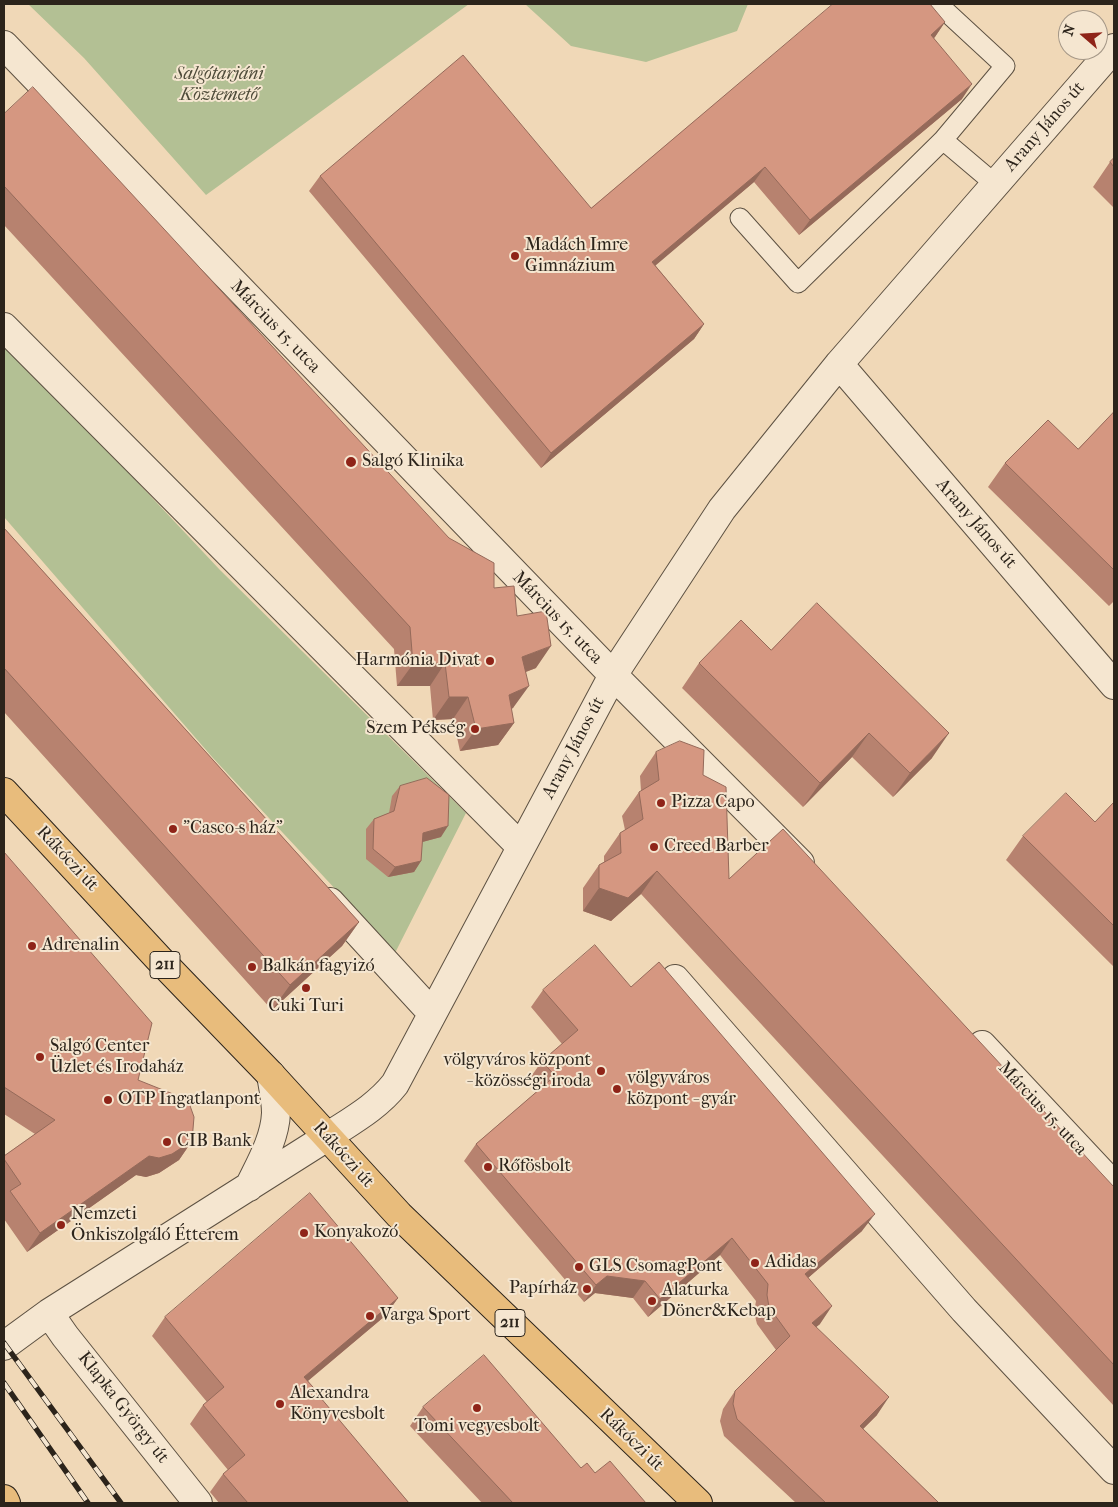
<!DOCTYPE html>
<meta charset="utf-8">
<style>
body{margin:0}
#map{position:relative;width:1118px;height:1507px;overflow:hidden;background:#f0d8b7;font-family:"IM FELL French Canon",serif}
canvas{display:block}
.frame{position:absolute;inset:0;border:5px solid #2c241b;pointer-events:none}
.north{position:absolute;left:1058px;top:10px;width:50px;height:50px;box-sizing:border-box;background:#f5e6d0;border:1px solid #a59888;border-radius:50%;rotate:289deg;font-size:14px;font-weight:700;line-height:20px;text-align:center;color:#2c241b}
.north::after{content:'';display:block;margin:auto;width:18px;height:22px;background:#8f2418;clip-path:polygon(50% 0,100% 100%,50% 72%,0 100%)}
</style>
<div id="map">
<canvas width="1118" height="1507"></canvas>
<div class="frame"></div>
<div class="north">N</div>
</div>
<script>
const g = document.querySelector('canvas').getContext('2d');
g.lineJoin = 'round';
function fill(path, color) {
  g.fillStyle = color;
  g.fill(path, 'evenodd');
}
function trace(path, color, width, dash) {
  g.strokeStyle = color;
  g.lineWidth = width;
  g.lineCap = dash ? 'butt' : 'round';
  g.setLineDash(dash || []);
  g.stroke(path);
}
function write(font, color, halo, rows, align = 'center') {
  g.font = font + ' "IM FELL French Canon",serif';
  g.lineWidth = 4;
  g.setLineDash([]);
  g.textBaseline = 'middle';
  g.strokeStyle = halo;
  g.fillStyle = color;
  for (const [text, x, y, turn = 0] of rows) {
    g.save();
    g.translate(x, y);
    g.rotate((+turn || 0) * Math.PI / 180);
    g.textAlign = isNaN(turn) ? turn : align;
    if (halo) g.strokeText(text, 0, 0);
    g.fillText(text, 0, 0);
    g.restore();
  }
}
fill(new Path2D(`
 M 28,4 L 469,4 L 206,195 L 84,58 Z
 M 525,4 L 748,4 L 737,31 L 646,62 L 571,46 Z
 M 4,340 L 220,570 L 466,813 L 395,953 L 213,758 L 4,517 Z`), '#b3c094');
const lane = new Path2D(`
 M 938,4 L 1005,66 L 943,140 L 995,184
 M 740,218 L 798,283 L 943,140`);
const street = new Path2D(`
 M 4,45 L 613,675 L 800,863
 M 4,327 L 521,847
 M 839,364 L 1114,685
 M 330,902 L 432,1013
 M 675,979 L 964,1310 L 1114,1470
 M 982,1045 L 1114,1186
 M 249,1187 C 260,1164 275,1139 276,1113 C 276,1100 273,1087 271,1075
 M 49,1313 L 65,1336 L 198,1503
 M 4,1346 L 49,1313 L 327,1137 C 351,1121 377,1107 395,1084 L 613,675 L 722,509 L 839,364 L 1114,48`);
const primary = new Path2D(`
 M 4,792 L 159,959 L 271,1075 L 399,1215 L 698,1503
 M 4,1499 L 6,1503`);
trace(lane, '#5d5142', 21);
trace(street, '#5d5142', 30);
trace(primary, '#2c241b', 30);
trace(lane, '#f5e6d0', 19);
trace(street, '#f5e6d0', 28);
trace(primary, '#e8bc7c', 28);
const rail = new Path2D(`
 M 4,1343 L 121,1503
 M 4,1383 L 88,1503`);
trace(rail, '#2c241b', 5.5);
trace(rail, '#f5e6d0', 4, [11]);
fill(new Path2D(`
 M 945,22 L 934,38 L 962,99 L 799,235 L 754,182 L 655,265 L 704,324 L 694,339 L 541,468 L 309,191 L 320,176 L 591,208 Z
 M 4,114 L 494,588 L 517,616 L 536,668 L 526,672 L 513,708 L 511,709 L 514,723 L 498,745 L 460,751 L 453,719 L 433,720 L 430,686 L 397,686 L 394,649 L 4,225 Z
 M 1114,158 L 1114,208 L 1093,187 L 1110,162 Z
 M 1114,412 L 1114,601 L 1109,606 L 988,487 L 1005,463 L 1078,449 Z
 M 4,528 L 359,922 L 342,946 L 272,1010 L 4,712 Z
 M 771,650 L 932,758 L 893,797 L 852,757 L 803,807 L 682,688 L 699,663 Z
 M 656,752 L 703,775 L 729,879 L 1114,1187 L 1114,1406 L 641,894 L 611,921 L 583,911 L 583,888 L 599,865 L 604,862 L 604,856 L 620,833 L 625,830 L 622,816 L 639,792 L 641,791 L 640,776 Z
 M 400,786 L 441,837 L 422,842 L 421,861 L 414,872 L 388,877 L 366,859 L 366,829 L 374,819 L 389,813 L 392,796 Z
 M 1114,802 L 1114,967 L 1006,860 L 1023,836 L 1095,822 Z
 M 4,852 L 138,1080 L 192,1141 L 179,1160 L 159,1173 L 146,1177 L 136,1175 L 27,1252 L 4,1219 L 4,1200 L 5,1198 L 4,1196 L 4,1156 L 35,1134 L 4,1114 Z
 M 631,987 L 862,1231 L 808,1278 L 820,1324 L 816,1327 L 877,1415 L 863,1429 L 939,1503 L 796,1503 L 724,1436 L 720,1421 L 723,1409 L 735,1391 L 776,1350 L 757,1324 L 754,1312 L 756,1301 L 720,1255 L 648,1317 L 633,1298 L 595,1293 L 584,1302 L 464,1161 L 476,1144 L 540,1089 L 530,1078 L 542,1061 L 562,1044 L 531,1007 L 543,990 Z
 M 398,1298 L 385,1316 L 308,1381 L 320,1398 L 409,1503 L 219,1503 L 210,1492 L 223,1474 L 228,1470 L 190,1424 L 203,1405 L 207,1402 L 152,1336 L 165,1317 Z
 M 423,1407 L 595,1473 L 646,1503 L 482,1503 L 410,1426 Z`), '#b7826f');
fill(new Path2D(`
 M 945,22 L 935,37 L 921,50 L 931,35 Z
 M 972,84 L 962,99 L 799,235 L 810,220 Z
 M 765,167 L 754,182 L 642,277 L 652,262 Z
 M 704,324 L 694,339 L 541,468 L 551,453 Z
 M 551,646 L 536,668 L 506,679 L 522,657 Z
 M 445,663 L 430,686 L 397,686 L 413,664 Z
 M 529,686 L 513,708 L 493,717 L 509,695 Z
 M 449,697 L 468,697 L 453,719 L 433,720 Z
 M 514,723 L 498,745 L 460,751 L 476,729 Z
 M 869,733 L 852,757 L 803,807 L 820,783 Z
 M 949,733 L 932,758 L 893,797 L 910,773 Z
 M 448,826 L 441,837 L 415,844 L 423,833 Z
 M 421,861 L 414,872 L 388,877 L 395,867 Z
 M 657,871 L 641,894 L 611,921 L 583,911 L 599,888 Z
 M 359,922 L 342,946 L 272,1010 L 290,985 Z
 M 192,1141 L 179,1160 L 159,1173 L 146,1177 L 136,1175 L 27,1252 L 40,1233 L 149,1156 Z
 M 875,1214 L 862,1231 L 793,1291 L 805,1274 Z
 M 732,1238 L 720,1255 L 648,1317 L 660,1299 Z
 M 607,1276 L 645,1281 L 633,1298 L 595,1293 L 584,1302 L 596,1285 Z
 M 398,1298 L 385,1316 L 291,1395 L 304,1377 Z
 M 832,1306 L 820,1324 L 800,1340 L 812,1323 Z
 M 889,1397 L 877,1415 L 848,1444 L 860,1426 Z`), '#956a5a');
const building = new Path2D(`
 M 833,4 L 930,4 L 945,22 L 931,35 L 972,84 L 810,220 L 765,167 L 652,262 L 704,324 L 551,453 L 320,176 L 463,55 L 591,208 Z
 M 33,87 L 449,538 L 494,563 L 494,588 L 514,586 L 517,616 L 546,611 L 551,646 L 522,657 L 529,686 L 509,695 L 514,723 L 476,729 L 468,697 L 449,697 L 445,663 L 413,664 L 410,627 L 4,186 L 4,114 Z
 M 1114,158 L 1114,167 L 1110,162 Z
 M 1114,412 L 1114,570 L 1005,463 L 1048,420 L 1078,449 Z
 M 4,528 L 359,922 L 290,985 L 4,668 Z
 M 817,603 L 949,733 L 910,773 L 869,733 L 820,783 L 699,663 L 741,620 L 771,650 Z
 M 680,741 L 704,750 L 703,775 L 726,787 L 729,879 L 783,829 L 1114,1187 L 1114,1365 L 657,871 L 628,898 L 599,888 L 599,865 L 621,853 L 620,833 L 643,819 L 639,792 L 659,780 L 656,752 Z
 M 427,778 L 449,795 L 448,826 L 423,833 L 421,861 L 395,867 L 373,849 L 374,819 L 394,811 L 400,786 Z
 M 1066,793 L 1095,822 L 1114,802 L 1114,926 L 1023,836 Z
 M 4,852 L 152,1023 L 138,1080 L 188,1100 L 194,1117 L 192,1141 L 172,1154 L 159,1158 L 149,1156 L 40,1233 L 10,1191 L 21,1184 L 4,1159 L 4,1156 L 55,1120 L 4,1087 Z
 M 595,945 L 631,987 L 659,962 L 875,1214 L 805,1274 L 832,1306 L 812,1323 L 889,1397 L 860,1426 L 939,1503 L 826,1503 L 737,1419 L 733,1404 L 735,1391 L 790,1336 L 769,1307 L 767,1295 L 768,1284 L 732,1238 L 660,1299 L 645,1281 L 607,1276 L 596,1285 L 476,1144 L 555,1076 L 542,1061 L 578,1030 L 543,990 Z
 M 310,1193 L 398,1298 L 304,1377 L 321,1396 L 320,1397 L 409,1503 L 248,1503 L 223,1474 L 245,1455 L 203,1405 L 224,1387 L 165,1317 Z
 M 484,1355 L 581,1468 L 587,1463 L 595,1473 L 610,1461 L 646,1503 L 513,1503 L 423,1407 Z`);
fill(building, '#d59781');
trace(building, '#956a5a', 1);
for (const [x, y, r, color] of [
 [515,256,5,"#8f2418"],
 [351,462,6,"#8f2418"],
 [490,661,5,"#8f2418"],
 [475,729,5,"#8f2418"],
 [661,803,5,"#8f2418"],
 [173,829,5,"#8f2418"],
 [654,847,5,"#8f2418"],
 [32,946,5,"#8f2418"],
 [252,967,5,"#8f2418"],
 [306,988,5,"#8f2418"],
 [40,1057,5,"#8f2418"],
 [601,1071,5,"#8f2418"],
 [617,1089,5,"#8f2418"],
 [108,1100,5,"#8f2418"],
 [167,1142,5,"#8f2418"],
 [488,1167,5,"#8f2418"],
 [61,1225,5,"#8f2418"],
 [304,1233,5,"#8f2418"],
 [755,1263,5,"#8f2418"],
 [579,1267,5,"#8f2418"],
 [587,1289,5,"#8f2418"],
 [652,1301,5,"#8f2418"],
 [370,1316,5,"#8f2418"],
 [280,1404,5,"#8f2418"],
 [477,1408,5,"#8f2418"]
]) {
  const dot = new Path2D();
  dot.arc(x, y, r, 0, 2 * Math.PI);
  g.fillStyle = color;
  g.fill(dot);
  trace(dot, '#f5e6d0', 2);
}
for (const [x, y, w] of [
 [165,965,30],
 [510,1323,30]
]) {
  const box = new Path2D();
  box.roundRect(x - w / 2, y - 13.5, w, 27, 4);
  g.fillStyle = '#f5e6d0';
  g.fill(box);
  trace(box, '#2c241b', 1);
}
write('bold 16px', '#2c241b', null, [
 ["211",165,965],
 ["211",510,1323]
]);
write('italic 18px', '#4e4b39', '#f5e6d0', [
 ["Salgótarjáni",219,75],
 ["Köztemető",219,96]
]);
write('18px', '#2c241b', '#f5e6d0', [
 ["Arany János út",1045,127,-49],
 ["Március 15. utca",275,327,46],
 ["Arany János út",976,524,49],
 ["Március 15. utca",557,618,46],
 ["Arany János út",574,748,-62],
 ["Rákóczi út",67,859,47],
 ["Március 15. utca",1042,1109,47],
 ["Rákóczi út",343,1155,48],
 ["Klapka György út",123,1408,52],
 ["Rákóczi út",631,1440,44]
]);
write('18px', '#2c241b', '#f5e6d0', [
 ["Madách Imre",525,246],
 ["Gimnázium",525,267],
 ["Salgó Klinika",362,462],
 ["Harmónia Divat",480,661,"right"],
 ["Szem Pékség",465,729,"right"],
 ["Pizza Capo",671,803],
 ["\"Casco-s ház\"",183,829],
 ["Creed Barber",664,847],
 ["Adrenalin",42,946],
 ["Balkán fagyizó",262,967],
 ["Cuki Turi",306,1007,"center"],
 ["Salgó Center",50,1047],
 ["Üzlet és Irodaház",50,1068],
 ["völgyváros központ",591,1061,"right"],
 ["- közösségi iroda",591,1082,"right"],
 ["völgyváros",627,1079],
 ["központ - gyár",627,1100],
 ["OTP Ingatlanpont",118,1100],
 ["CIB Bank",177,1142],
 ["Rőfösbolt",498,1167],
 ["Nemzeti",71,1215],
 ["Önkiszolgáló Étterem",71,1236],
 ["Konyakozó",314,1233],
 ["Adidas",765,1263],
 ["GLS CsomagPont",589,1267],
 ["Papírház",577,1289,"right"],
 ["Alaturka",662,1291],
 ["Döner&Kebap",662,1312],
 ["Varga Sport",380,1316],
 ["Alexandra",290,1394],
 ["Könyvesbolt",290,1415],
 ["Tomi vegyesbolt",477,1427,"center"]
], 'left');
</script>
